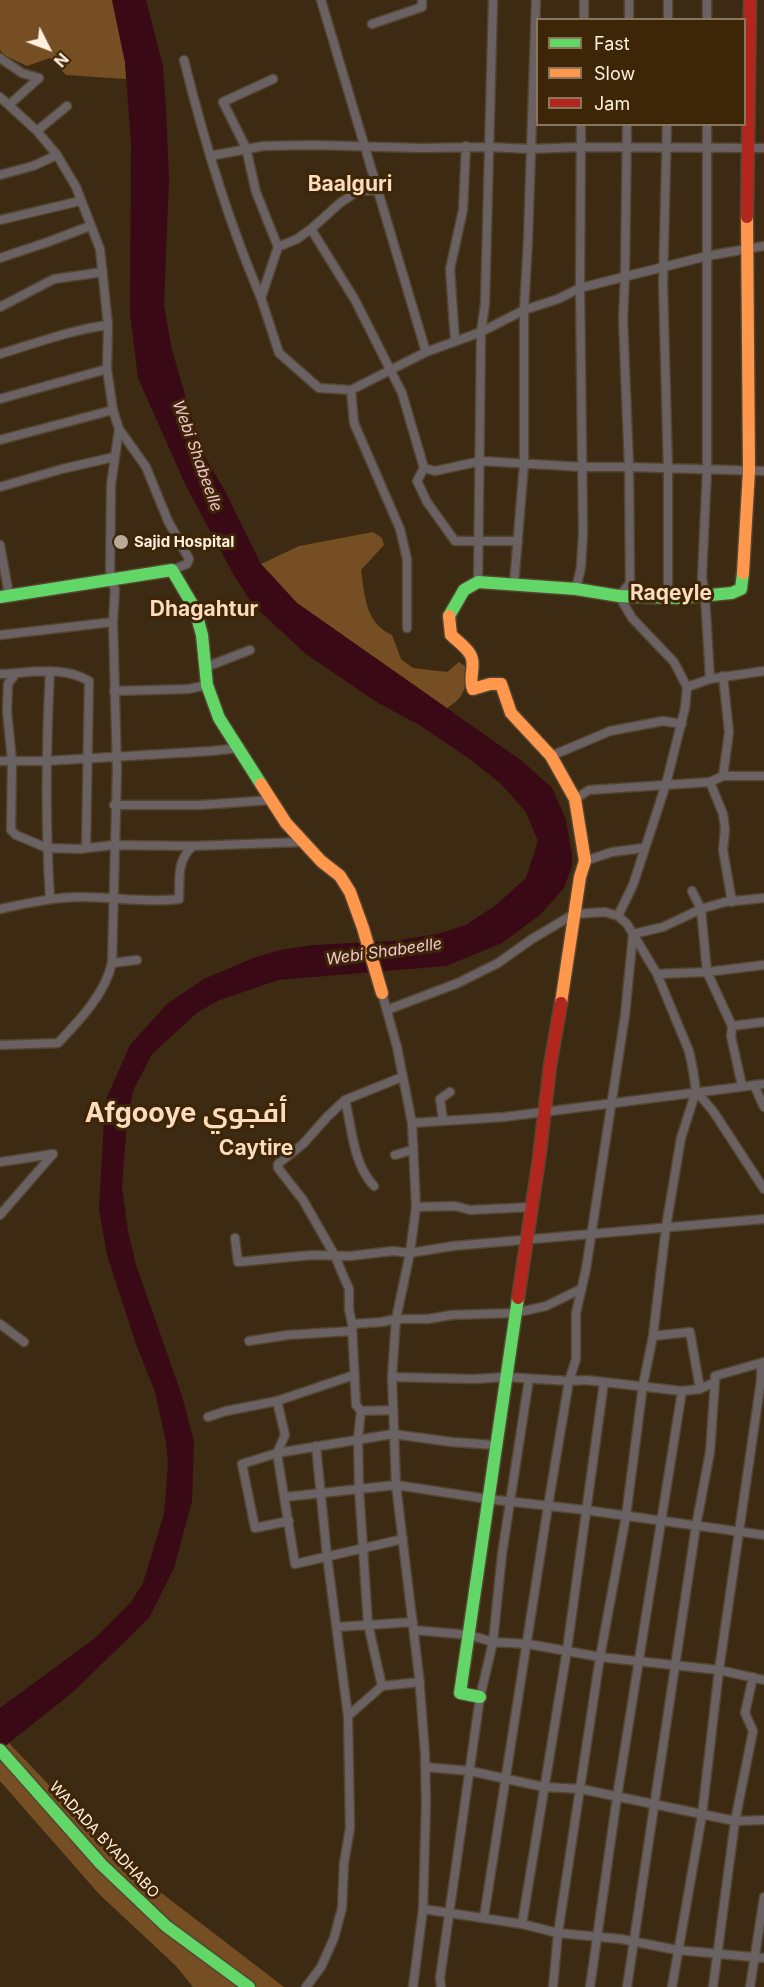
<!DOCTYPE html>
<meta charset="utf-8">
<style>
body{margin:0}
#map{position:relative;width:764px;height:1987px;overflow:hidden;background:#3c2a12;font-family:Inter,sans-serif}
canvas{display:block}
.legend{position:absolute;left:536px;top:18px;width:210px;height:108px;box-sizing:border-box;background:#3d2507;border:2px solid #8b765d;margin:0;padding:8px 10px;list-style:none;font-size:18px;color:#ffefde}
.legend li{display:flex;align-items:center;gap:12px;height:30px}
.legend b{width:30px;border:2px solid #8b765d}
.north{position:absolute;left:18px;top:18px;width:60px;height:60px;-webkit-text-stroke:4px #3d2507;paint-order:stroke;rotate:132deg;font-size:16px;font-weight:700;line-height:24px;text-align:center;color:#ffefde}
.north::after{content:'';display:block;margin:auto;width:21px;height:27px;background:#ffefde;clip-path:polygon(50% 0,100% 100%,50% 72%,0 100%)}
</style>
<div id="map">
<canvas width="764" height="1987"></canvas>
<ul class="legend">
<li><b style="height:8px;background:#63d668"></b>Fast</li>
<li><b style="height:8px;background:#ff974d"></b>Slow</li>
<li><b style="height:8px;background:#b3261e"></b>Jam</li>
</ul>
<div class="north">N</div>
</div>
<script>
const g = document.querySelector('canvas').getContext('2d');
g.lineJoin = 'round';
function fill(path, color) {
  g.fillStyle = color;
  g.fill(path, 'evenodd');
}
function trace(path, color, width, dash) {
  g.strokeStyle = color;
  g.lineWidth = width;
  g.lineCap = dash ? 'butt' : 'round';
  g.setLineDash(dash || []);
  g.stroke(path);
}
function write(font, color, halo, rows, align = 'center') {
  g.font = font + ' Inter,Cairo,sans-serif';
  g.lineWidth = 6;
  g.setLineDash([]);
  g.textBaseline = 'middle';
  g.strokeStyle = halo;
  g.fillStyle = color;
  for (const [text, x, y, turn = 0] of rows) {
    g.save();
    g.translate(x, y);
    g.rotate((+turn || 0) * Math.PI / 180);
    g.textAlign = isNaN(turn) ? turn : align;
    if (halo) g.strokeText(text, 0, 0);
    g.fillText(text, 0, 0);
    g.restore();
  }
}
fill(new Path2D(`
 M 0,0 L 112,0 L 125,62 L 126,79 L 66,75 L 50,58 L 27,66 L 4,55 L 0,50 Z
 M 373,532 L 382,538 L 384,545 L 361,570 C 365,596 365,623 392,635 L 401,659 L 413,668 L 447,672 L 459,662 L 467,668 C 466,688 465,697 447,708 L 297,603 L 261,564 L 299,546 Z
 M 9,1743 L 125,1865 L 284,1987 L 193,1987 L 176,1966 L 99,1894 L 0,1781 L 0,1750 Z`), '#754f23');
fill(new Path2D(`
 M 112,0 L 146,0 L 163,66 L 166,109 L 169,178 L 164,305 L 172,350 L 201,450 L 225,491 L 261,564 L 297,603 L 522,761 L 552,788 L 566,820 L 572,854 L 572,866 L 564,888 L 540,915 L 502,943 L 446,966 L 278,980 L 220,1000 L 198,1012 L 152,1054 L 133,1091 L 127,1122 L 122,1186 L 128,1231 L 136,1265 L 182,1396 L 194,1441 L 192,1501 L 174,1568 L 149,1618 L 73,1692 L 0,1750 L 0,1708 L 95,1638 L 131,1602 L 143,1583 L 164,1514 L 168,1464 L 166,1442 L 155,1392 L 136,1344 L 107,1255 L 99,1209 L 105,1102 L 130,1045 L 167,1004 L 204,979 L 253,958 L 280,950 L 313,945 L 393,941 L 437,934 L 466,925 L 496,905 L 526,878 L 538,841 L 526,812 L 501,784 L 471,760 L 418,724 L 378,703 L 306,654 L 253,605 L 232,572 L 186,486 L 138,378 L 130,313 L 131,144 L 125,62 Z`), '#3a0916');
const street = new Path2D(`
 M 321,0 L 426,352
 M 584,20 L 584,0
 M 629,20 L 629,0
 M 668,20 L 668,0
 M 707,20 L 707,0
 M 372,24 L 422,7 L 422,0
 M 0,58 L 22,73 L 39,78 L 10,104
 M 184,60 C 204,141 228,221 261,298
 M 273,79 L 223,102 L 246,148 L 256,192 L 278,247 L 261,298 L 279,353 L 319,388 L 351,390 L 426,352 L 481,332 L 524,310 L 558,299 L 580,288 L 707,256 L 764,246
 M 0,97 L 37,131 L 57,155 L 76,187 L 100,249 L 108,325 L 107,369 L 113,410 L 119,429 L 146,467 L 168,521 L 189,559 L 187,564 L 172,570
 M 667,124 L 663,283 L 668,469 L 668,598
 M 707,124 L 707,470 L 702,577 L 705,596 L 710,679
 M 37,131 L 67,106
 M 210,156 L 263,146 L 314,145 L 420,148 L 489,147 L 530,149 L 581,147 L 764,148
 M 0,175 L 33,166 L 57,155
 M 0,220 L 80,201
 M 311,229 L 355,300 L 402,393 L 424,468 L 435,471 L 481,461 L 583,467 L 629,467 L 764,471
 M 278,247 L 297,239 L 311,229 L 340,203 L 358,191 L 377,190
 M 0,258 L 48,242 L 90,226
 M 0,307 L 54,279 L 103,272
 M 455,341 L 450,269 L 463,210 L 466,146
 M 0,354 C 36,343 71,330 108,325
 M 351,390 L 354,423 L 400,529 L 407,559 L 407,628
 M 0,399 L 107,369
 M 0,440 L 113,410
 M 424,468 L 417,481 L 427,502 L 455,541 L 518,541
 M 0,487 L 62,469 L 114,457
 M 0,545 L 9,595
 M 478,582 L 481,332 L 485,304 L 493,0
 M 514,584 L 524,464 L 524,310 L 528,240 L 536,0
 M 576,589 L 581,567 L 583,533 L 580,288 L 581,124
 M 0,635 L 113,622
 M 206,667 L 250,650
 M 50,671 C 46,747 45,822 50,898
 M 16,673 L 8,684 L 7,711 L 12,761 L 11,830 L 16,835 L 47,848 L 79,849 L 114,845 L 193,846 L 302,842
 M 0,674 C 29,673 63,665 89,681 L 86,847
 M 723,676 L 729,732 L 723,776
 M 687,687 L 710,679 L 764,671
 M 114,691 L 189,689 L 207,685
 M 551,756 L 610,731 L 663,721 L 682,724
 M 0,761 L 45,761 L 212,751 L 239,748
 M 710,782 L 723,814 L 725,829 L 723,850 L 732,902
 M 575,799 L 589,790 L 710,782 L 723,776 L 764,776
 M 114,805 L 201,805 L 271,800
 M 585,861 L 612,852 L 644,848
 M 692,891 L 701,909 L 707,972 L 732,1026 L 731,1036 L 742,1086
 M 0,909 C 28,903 54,897 82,897 C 115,897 147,903 179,899 C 180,879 176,861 193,846
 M 618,916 L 633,885 L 666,784 L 685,708 L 687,687 L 674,662 L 632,618 L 619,596 L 630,583 L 629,467 L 623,319 L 625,276 L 627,124
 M 112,963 L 137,960
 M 657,974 L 707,972 L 764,965
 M 382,993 L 397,1047 L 412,1123 L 416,1207 L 410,1253 L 396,1319 L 392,1377 L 396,1485 L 419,1676 L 425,1754 L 426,1804 L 423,1909 L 413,1987
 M 387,1010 L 458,983 L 498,963 L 532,939 L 574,914 L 605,912 L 618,916 L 627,924 L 657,974 L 689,1051 L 693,1070 L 696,1091 L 681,1138 L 666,1227 L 653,1336 L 643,1385 L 626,1516 L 600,1657 L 558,1933 L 553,1987
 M 732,1026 L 764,1022
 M 0,1045 L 58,1043 C 79,1021 105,994 112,963 L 117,770 L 113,622 L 115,589 L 110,579 L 111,485 L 119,429
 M 754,1085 L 764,1107
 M 696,1091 L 713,1111 L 764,1189
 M 345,1100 C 352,1128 353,1164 374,1186
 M 443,1120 L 440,1099 L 450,1092
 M 412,1123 L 504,1117 L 764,1084
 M 395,1155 L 412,1150
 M 0,1162 L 53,1154
 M 416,1207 L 455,1206 L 470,1210 L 532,1207
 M 0,1215 L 53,1154
 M 235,1238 L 238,1262 L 312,1255 L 350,1256 L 393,1251 L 410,1253 L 453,1246 L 764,1219
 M 0,1324 L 24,1342
 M 352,1324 L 382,1322 L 396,1319 L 428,1319 L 451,1315 L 515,1313 L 546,1306 L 581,1289
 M 653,1336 L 690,1332 L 700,1389
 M 249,1341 L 288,1335 L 352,1331
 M 392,1377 L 474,1379 L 506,1377 L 569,1381 L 586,1380 L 682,1391 L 700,1389 L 715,1382 L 715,1376 L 764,1362
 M 277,1401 L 285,1435 L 277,1453 L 295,1564 L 403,1539
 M 393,1410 L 361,1411 L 356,1405 L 352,1324 L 349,1309 L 349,1289 L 334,1254 L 303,1200 L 278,1168 L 278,1164 L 303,1144 L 327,1117 L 345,1100 L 402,1077
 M 361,1411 L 358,1438 L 359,1488 L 368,1624 L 382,1686
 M 208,1417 L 226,1411 L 277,1401 L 354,1375
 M 285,1497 L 396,1485 L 488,1499 L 585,1510 L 764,1535
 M 289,1521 L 255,1528 L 242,1464 L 277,1453 L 393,1434 L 452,1442 L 495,1445
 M 337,1627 L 413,1622
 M 414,1630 L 469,1635 L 493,1642 L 528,1644 L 600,1657 L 719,1670 L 764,1680
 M 348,1716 L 382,1686 L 420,1682
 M 425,1767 L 470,1771 L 544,1787 L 581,1789 L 735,1821 L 764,1820
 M 423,1909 L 522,1924 L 558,1933 L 621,1939 L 677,1950 L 764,1958
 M 484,1917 L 548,1506 L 569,1381 L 576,1359 L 576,1313 L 586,1269 L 625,1015 L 633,934 L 663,927 L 701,909 L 725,902 L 764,898
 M 522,1924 L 567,1650 L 604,1382
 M 306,1987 L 321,1967 L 334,1938 L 342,1908 L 344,1863 L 350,1828 L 348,1716 L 327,1556 L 316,1446
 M 441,1987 L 440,1978 L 480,1697 L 493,1642 L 502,1554 L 529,1379
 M 590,1987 L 617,1797 L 682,1391
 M 627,1987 L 696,1526 L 710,1452 L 715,1382
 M 672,1987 L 702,1815 L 719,1670 L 761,1380 L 761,1364
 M 713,1987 L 735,1821 L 753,1731 L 745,1713 L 753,1677
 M 750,1987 L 764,1897`);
const fast = new Path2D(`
 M 0,597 L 172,570 L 195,609 L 202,635 L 207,685 L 219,718 L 261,784
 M 449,616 L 464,590 L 478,582 L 576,589 L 619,596 L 679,598 L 732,593 L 741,589 L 743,573
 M 480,1697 L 460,1693 L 518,1298
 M 0,1750 L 101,1864 L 166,1926 L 249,1987`);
const slow = new Path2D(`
 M 743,573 L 749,471 L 747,217
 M 449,616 L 451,635 C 457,641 468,648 471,656 C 476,666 468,679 473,689 L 490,684 L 501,684 L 511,713 L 551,756 L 575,799 L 585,861 L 580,877 L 561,1003
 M 261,784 L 286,823 L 321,861 L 340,876 L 350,892 L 363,928 L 382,993`);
const jam = new Path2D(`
 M 747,217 L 750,0
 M 518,1298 L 539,1159 L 550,1066 L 561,1003`);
trace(street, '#544532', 11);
trace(fast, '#544532', 15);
trace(slow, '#544532', 15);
trace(jam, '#544532', 15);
trace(street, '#6a6162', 8);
trace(fast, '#63d668', 12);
trace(slow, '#ff974d', 12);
trace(jam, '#b3261e', 12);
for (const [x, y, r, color] of [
 [121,542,8,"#bbaa97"]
]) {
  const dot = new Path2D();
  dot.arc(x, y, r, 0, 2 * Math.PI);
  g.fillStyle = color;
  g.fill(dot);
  trace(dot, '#3d2507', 2);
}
write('bold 15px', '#ffefde', '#3d2507', [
 ["Sajid Hospital",134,542]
], 'left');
write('15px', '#ffefde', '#3d2507', [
 ["WADADA BYADHABO",104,1840,47]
]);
write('italic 16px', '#f3c5cc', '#3d2507', [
 ["Webi Shabeelle",197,456,70],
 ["Webi Shabeelle",384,952,-8]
]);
write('bold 21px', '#fcdcbc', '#3d2507', [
 ["Baalguri",350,185],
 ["Raqeyle",671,594],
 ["Dhagahtur",204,610],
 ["Caytire",256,1149]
]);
write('bold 27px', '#fcdcbc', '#3d2507', [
 ["Afgooye أفجوي",186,1114]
]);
</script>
